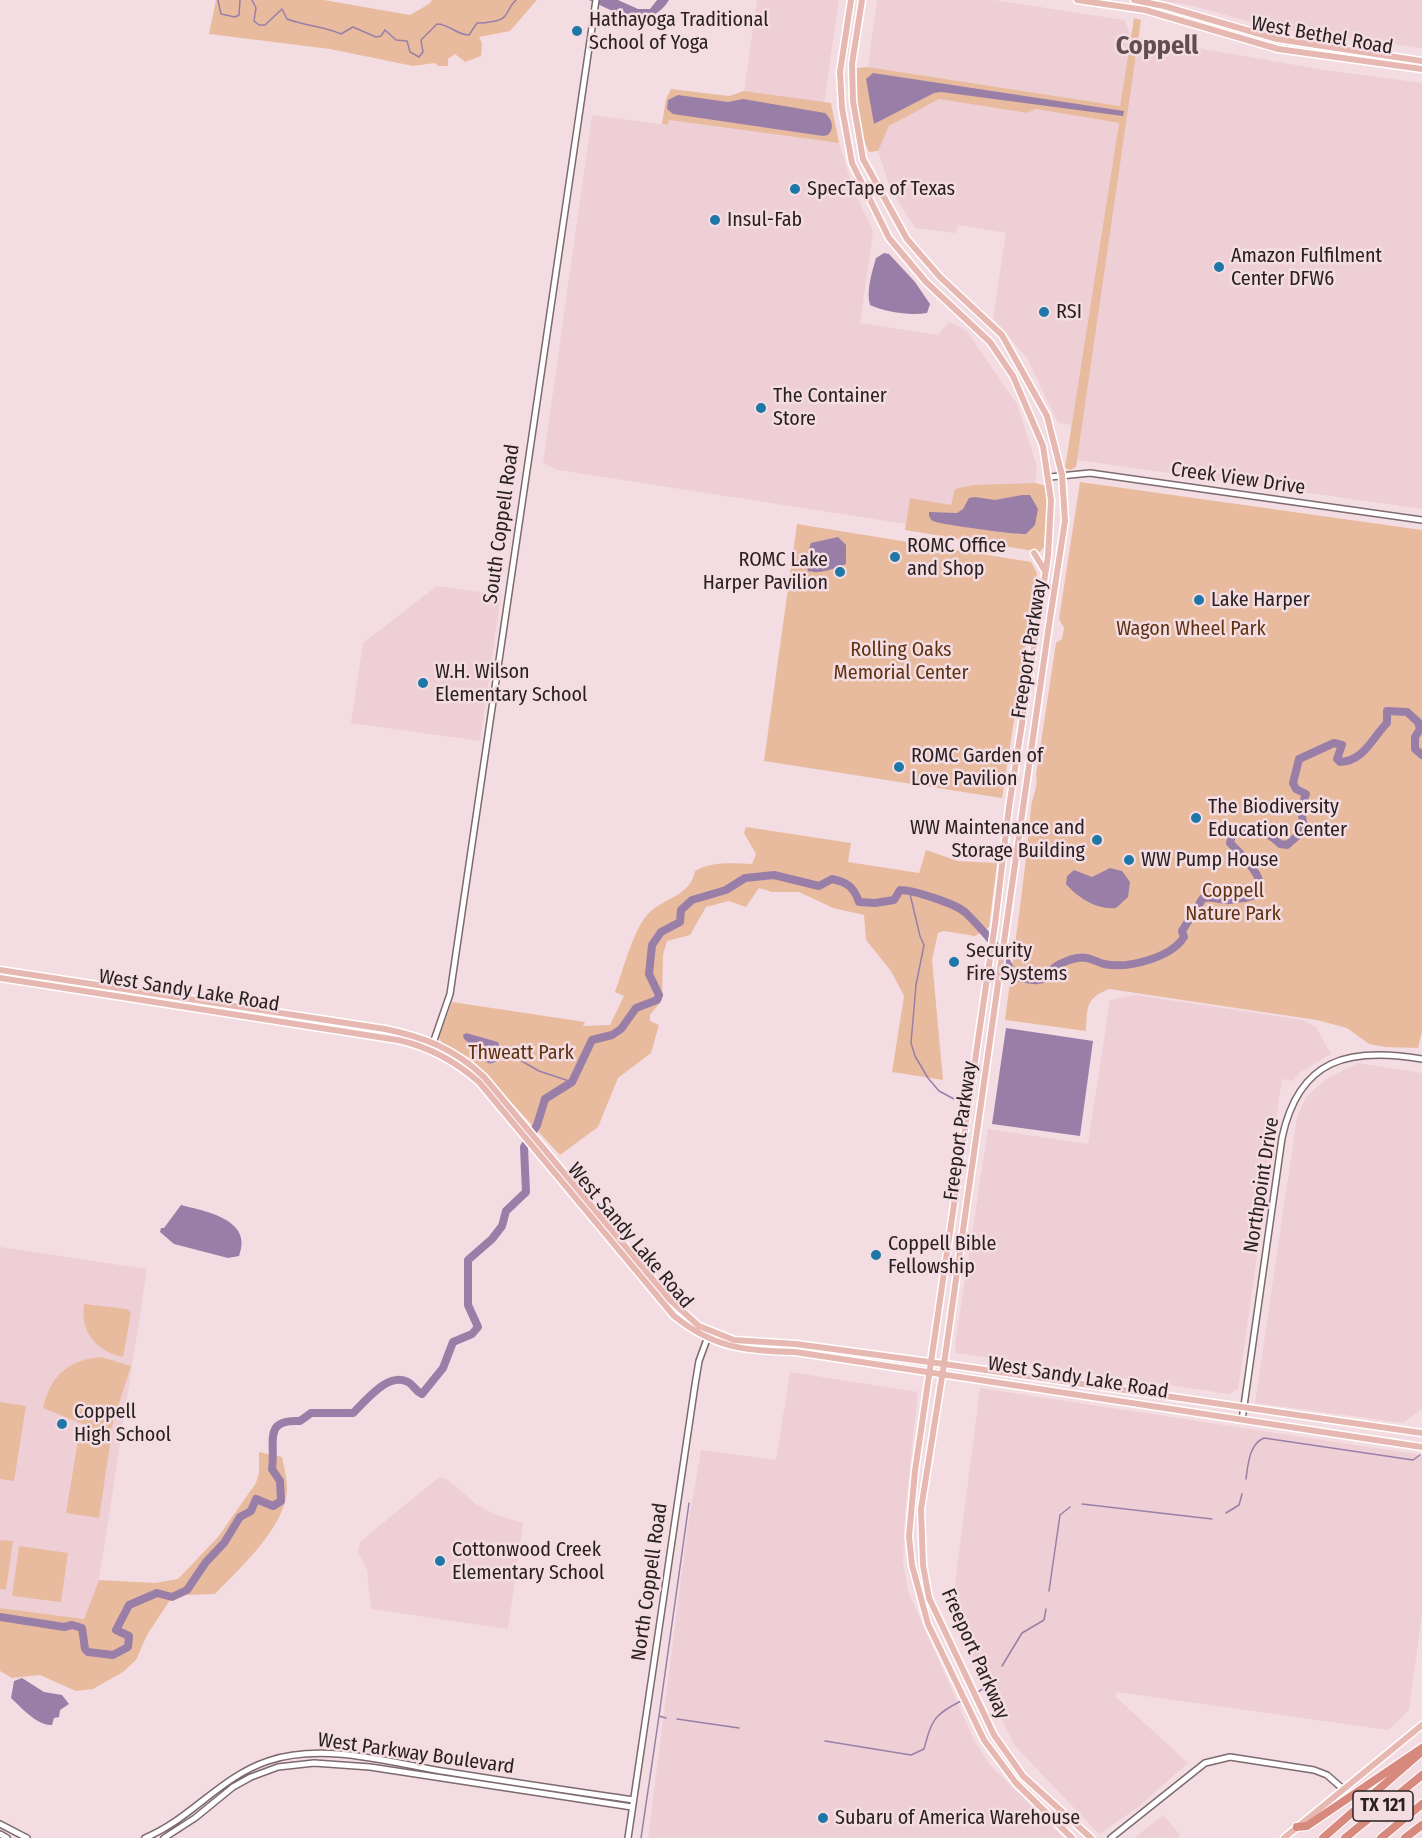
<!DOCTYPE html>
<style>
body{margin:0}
canvas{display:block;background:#f4dde2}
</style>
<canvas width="1422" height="1838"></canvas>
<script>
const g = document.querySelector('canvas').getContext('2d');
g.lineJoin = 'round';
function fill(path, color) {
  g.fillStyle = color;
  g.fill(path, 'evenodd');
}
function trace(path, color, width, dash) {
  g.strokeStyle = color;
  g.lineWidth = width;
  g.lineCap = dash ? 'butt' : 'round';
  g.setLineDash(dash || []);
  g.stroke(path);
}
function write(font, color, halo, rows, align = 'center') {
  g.font = font + ' "Fira Sans Condensed",sans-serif';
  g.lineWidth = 5;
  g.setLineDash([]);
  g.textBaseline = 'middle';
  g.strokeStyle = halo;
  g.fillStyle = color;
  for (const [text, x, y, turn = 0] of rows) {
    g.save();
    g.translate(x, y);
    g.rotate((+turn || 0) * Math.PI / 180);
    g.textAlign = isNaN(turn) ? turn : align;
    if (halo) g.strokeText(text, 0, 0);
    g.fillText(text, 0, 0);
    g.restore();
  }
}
fill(new Path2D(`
 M 757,0 L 839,0 L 824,104 L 744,91 Z
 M 877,0 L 994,0 L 1124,20 L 1131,35 L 1120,106 L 868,67 Z
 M 1157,0 L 1422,0 L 1422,48 L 1273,28 L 1189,5 Z
 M 1138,38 L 1325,70 L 1422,83 L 1422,509 L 1077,460 Z
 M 939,99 L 1027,113 L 1036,109 L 1119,123 L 1072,425 L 1058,423 L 1027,358 L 993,318 L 1006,233 L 958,225 L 956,233 L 915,228 L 891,190 L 878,151 L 883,138 L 889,127 L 902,118 Z
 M 592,115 L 668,125 L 669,120 L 839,143 L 853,188 L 873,231 L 860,323 L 938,335 L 949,322 L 966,330 L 1017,404 L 1037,467 L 1035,483 L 1005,485 L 951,505 L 910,499 L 906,524 L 558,470 L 543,463 Z
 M 437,586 L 501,595 L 480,741 L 351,723 L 363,643 Z
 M 1135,995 L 1303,1020 L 1316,1027 L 1331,1054 L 1299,1073 L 1293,1081 L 1282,1079 L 1239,1383 L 1238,1389 L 1229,1394 L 956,1353 L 955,1345 L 988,1129 L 1088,1144 L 1110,1000 Z
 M 1358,1063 L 1422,1073 L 1422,1409 L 1403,1423 L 1255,1403 L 1297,1117 L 1306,1097 L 1327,1078 Z
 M 0,1247 L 147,1269 L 99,1580 L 84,1619 L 0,1608 Z
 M 790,1372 L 918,1392 L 905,1513 L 903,1562 L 908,1591 L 974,1740 L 990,1765 L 1064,1838 L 648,1838 L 687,1531 L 701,1450 L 776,1460 Z
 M 980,1388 L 1422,1455 L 1422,1614 L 1409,1710 L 1388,1730 L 1117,1692 L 1116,1697 L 1188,1763 L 1137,1808 L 1099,1834 L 1015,1746 L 951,1615 Z
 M 439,1477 L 447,1479 L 476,1504 L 494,1514 L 523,1523 L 508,1629 L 371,1609 L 367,1570 L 358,1552 L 360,1542 Z
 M 1163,1815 L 1180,1835 L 1177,1838 L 1134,1838 Z`), '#eecfd5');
fill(new Path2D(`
 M 216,0 L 324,0 L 410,15 L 429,4 L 432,0 L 537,0 L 510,31 L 479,37 L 482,43 L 481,56 L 465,62 L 455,54 L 448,59 L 448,66 L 438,66 L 435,63 L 413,66 L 330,49 L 209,34 Z
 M 1134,18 L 1141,20 L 1076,467 L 1070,470 L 1065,468 L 1119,123 L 1036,109 L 1027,113 L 939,99 L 889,126 L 878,151 L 869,152 C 857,128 857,94 857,68 L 868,67 L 1120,106 Z
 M 671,89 L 729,96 L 744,91 L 831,103 L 839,143 L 669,120 L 668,125 L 662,124 L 666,99 Z
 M 1080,482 L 1422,530 L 1422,1031 L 1418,1048 L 1385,1047 L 1369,1044 L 1347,1028 L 1317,1020 L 1109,989 C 1086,998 1087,1007 1086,1031 L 1005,1020 C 1014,949 1025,878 1031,807 C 1033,795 1038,788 1036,775 L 1056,643 L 1062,639 L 1064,628 L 1059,619 Z
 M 1035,483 L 1047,486 L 1048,493 L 1044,547 L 1040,552 L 905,530 L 910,498 L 951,505 L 955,489 L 973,485 Z
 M 797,524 L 1031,562 L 1037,573 L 1002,798 L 764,761 Z
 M 746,827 L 851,843 L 848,862 L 919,873 L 926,850 L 958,861 L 997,863 L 989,927 L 975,936 L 944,931 L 938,933 L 932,960 L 943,1080 L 892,1072 L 904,996 L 891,971 L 866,940 L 864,915 L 833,908 L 799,892 L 772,892 L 759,888 L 746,907 L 729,901 L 706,907 L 690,935 L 667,941 L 663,955 L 662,1000 L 650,1015 L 650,1021 L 659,1025 L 651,1053 L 618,1078 L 598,1127 L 560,1155 L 471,1059 L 441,1042 L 439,1037 L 452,1002 L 585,1022 L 583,1026 L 610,1025 L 624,996 L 615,992 C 623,971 633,930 648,914 C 664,897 690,897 695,871 C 711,861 734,863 752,864 L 756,854 L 744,833 Z
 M 84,1304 L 127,1309 L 131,1313 L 123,1357 C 96,1351 80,1332 84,1304 Z
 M 101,1357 L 131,1366 L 111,1429 L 105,1433 L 43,1408 C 50,1376 68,1360 101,1357 Z
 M 0,1402 L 26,1406 L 14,1481 L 0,1479 Z
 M 78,1440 L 110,1444 L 99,1518 L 66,1513 Z
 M 259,1452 L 282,1457 C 284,1467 287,1478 287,1489 C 286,1527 240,1568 215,1594 L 186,1595 L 170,1600 L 147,1635 L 136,1660 L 123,1672 L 93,1689 L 76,1691 L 40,1675 L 12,1678 L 0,1671 L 0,1608 L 84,1619 L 99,1580 L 155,1583 L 178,1579 L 218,1537 L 256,1483 L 259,1473 Z
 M 0,1540 L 13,1541 L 6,1590 L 0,1589 Z
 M 19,1546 L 68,1553 L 61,1602 L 12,1596 Z`), '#e8bb9f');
fill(new Path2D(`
 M 589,0 L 618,0 L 638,9 L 650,9 L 657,0 L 669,0 C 649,33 615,12 589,0 Z
 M 873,73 L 1124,111 L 1123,116 L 941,92 L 934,93 L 874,124 L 866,79 Z
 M 678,95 L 728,102 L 743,99 L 825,113 C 832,119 835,128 828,135 L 823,136 L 673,114 L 667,109 L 668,100 Z
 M 884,253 L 889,254 L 915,282 L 930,304 L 927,313 C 909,316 886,312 870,305 C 866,291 872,272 876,258 Z
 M 1022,495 L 1030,495 L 1038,509 L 1035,525 L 1026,534 C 1018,535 945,525 936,522 C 931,521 931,519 929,516 L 929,512 L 957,513 L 963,509 L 969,498 L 975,497 L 995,500 Z
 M 838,537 L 846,545 L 846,564 C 836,568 819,575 808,571 L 805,562 L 811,543 Z
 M 1110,868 L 1122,871 L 1130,882 L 1128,897 L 1116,908 C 1097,910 1078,898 1066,884 L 1067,876 L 1074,870 L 1092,877 Z
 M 1006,1028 L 1093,1041 L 1080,1136 L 992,1124 Z
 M 466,1033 L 498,1042 L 502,1053 C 488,1080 476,1047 464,1039 L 463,1035 Z
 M 181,1205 C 204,1211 254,1219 239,1256 L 228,1258 L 174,1244 L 160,1232 L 161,1228 L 164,1228 Z
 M 22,1678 L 44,1692 L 62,1695 L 69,1704 L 60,1710 L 59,1717 L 54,1718 L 52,1725 C 37,1726 21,1707 11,1698 L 14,1681 Z`), '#997fa8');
trace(new Path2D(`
 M 218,0 L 221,14 L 235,17 L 239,15 L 240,0
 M 252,0 L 256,8 L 254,21 L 259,25 L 265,25 L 282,9 L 287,19 C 305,26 324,26 341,34 L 353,27 L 376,37 L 381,36 L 385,30 L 396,40 L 407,41 L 410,52 L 419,57 L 423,52 L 421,40 L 437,24 C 450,24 456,35 469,35 L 477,23 C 483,23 501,22 505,16 C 510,10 509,6 516,0
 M 909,890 L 920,936 L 924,945 L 916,985 L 911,1043 L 915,1056 L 928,1078 L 939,1091 L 954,1099
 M 502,1053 L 507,1054
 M 511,1055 L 539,1071 L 572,1082
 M 1246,1479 C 1248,1465 1249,1444 1264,1438 L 1413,1460 L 1420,1455
 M 1082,1504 L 1212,1519
 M 1226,1513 L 1239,1505 L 1242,1494
 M 1049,1591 L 1060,1515 L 1070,1507
 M 1002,1666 L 1022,1633 L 1044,1620 L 1046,1609
 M 976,1693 L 993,1683
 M 659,1716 L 689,1503
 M 677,1719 L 739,1728
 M 825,1741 L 911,1755 L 924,1749 C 932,1720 933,1715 961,1701
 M 641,1838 L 659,1716 L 666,1718`), '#997fa8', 1.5);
trace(new Path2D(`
 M 0,1617 L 64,1627 L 72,1625 L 82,1628 L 85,1649 L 88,1652 L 113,1655 L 128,1647 L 129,1636 L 116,1630 L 129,1605 L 157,1593 L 172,1597 L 187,1590 L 206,1562 L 224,1543 L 240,1517 L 251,1511 L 256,1499 L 273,1506 L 281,1501 L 280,1481 L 272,1469 C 276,1442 262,1419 300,1421 L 311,1413 L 353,1413 C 365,1402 388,1371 408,1382 C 414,1385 415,1391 422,1394 L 443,1368 L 453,1342 L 472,1334 L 478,1327 L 468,1305 L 468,1260 L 492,1239 L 502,1226 L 506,1211 L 526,1192 L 524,1147 L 537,1125 L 545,1099 L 572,1082 L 592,1040 L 612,1035 L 621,1029 L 636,1008 L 657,1000 L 659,995 L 649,974 L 652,945 L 661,932 L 680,922 L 681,910 L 692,900 L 726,890 L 745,878 L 774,875 L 819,886 L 832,879 C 847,882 854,887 859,902 L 875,903 L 894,900 L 900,890 C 913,890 957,904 966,913 C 983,930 1006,955 1014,977 C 1022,978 1030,981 1038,980 C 1048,980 1048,972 1055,967 C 1060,963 1071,959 1077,958 C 1088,956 1094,961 1104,964 C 1127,969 1171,958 1184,937 L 1182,931 L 1203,898 C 1213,897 1217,899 1226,900 C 1231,901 1239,898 1245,898 C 1282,892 1240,853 1230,843 L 1232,835 C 1254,828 1264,828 1280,844 L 1287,845 L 1304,830 L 1301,808 L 1306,794 L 1296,789 L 1293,783 L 1299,759 L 1334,743 L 1342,745 L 1337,759 L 1340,762 C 1364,761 1372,738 1387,723 L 1387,711 L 1407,712 L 1418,722 L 1420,729 L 1415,737 L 1415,749 L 1422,755`), '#997fa8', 8);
const minor = new Path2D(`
 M 1050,477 L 1090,473 L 1422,520
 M 432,1046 L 450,994 L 596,0
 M 1242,1420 L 1282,1138 C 1299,1058 1349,1047 1422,1059
 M 0,1824 L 27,1838
 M 0,1834 L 7,1838
 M 145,1838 C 191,1819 220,1777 268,1761 C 325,1742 391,1763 448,1772 C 510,1782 572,1791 633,1800
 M 164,1838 L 195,1818 L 233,1787 L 251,1777 L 278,1767 L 314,1763 L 370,1767 L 632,1807
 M 628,1838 L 695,1385 L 699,1361 L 710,1331
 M 1111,1838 L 1205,1763 L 1230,1757 L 1314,1770 L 1327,1775 L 1343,1789`);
const major = new Path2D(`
 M 851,0 L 840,72 L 842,108 L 852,163 L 889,238 L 926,282 L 990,342 L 1013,376 L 1043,446 L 1051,500 L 1048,556 L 1009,807 L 995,924 L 915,1471 L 909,1536 L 912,1565 L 928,1624 L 984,1740 L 1016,1783 L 1072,1838
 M 862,0 L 852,64 L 853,101 L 863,159 L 907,239 L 940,277 L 1002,335 L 1047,416 L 1062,475 L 1065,521 L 1049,625 L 944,1364 L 921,1509 L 923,1565 L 929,1598 L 994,1735 L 1023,1776 L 1091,1838
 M 1077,0 L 1145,10 L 1278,49 L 1422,69
 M 1134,0 L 1164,6 L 1277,39 L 1422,61
 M 1034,553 L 1045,571
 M 0,970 L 385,1029 C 424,1037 455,1049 484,1077 L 670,1300 L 699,1326 L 734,1340 L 796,1344 L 944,1364 L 1422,1433
 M 0,978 L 398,1040 C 430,1047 455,1061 479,1082 L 674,1316 C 715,1349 744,1350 795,1352 L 1422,1447
 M 1284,1838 L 1422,1725`);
const highway = new Path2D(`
 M 1297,1827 L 1307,1826 L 1422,1748
 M 1323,1838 L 1419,1754
 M 1345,1838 L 1422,1775
 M 1381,1838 L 1422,1804
 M 1405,1838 L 1422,1825`);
trace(minor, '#7d6a6e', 8);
trace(major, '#fff', 9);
trace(highway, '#fff', 10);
trace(minor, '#fff', 5);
trace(major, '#e7b8b2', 6);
trace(highway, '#d7897e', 8);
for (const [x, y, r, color] of [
 [577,31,6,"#1e77a6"],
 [795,189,6,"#1e77a6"],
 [715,220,6,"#1e77a6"],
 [1219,267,6,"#1e77a6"],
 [1044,312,6,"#1e77a6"],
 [761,408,6,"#1e77a6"],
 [895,557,6,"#1e77a6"],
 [840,572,6,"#1e77a6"],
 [1199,600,6,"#1e77a6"],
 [423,683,6,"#1e77a6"],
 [899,767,6,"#1e77a6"],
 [1196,818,6,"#1e77a6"],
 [1097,840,6,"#1e77a6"],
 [1129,860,6,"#1e77a6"],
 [954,962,6,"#1e77a6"],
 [876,1255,6,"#1e77a6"],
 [62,1424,6,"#1e77a6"],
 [440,1561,6,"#1e77a6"],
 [823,1818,6,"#1e77a6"]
]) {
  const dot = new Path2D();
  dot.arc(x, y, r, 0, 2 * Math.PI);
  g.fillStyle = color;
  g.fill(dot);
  trace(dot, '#f4dde2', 2);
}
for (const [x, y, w] of [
 [1383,1806,60]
]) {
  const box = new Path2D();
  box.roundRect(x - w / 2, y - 15, w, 30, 4.5);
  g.fillStyle = '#f4dde2';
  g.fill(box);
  trace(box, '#282021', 1.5);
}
write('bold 18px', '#282021', null, [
 ["TX 121",1383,1806]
]);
write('20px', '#282021', '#f4dde2', [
 ["Hathayoga Traditional",589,20],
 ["School of Yoga",589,43],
 ["SpecTape of Texas",807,189],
 ["Insul-Fab",727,220],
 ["Amazon Fulfilment",1231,256],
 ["Center DFW6",1231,279],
 ["RSI",1056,312],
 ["The Container",773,396],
 ["Store",773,419],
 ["ROMC Office",907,546],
 ["and Shop",907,569],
 ["ROMC Lake",828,560,"right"],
 ["Harper Pavilion",828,583,"right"],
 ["Lake Harper",1211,600],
 ["W.H. Wilson",435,672],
 ["Elementary School",435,695],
 ["ROMC Garden of",911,756],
 ["Love Pavilion",911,779],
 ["The Biodiversity",1208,807],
 ["Education Center",1208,830],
 ["WW Maintenance and",1085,828,"right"],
 ["Storage Building",1085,851,"right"],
 ["WW Pump House",1141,860],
 ["Security",966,951],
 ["Fire Systems",966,974],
 ["Coppell Bible",888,1244],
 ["Fellowship",888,1267],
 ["Coppell",74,1412],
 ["High School",74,1435],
 ["Cottonwood Creek",452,1550],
 ["Elementary School",452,1573],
 ["Subaru of America Warehouse",835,1818]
], 'left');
write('20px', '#282021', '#f4dde2', [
 ["West Bethel Road",1322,36,10],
 ["Creek View Drive",1238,479,8],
 ["South Coppell Road",502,524,-82],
 ["Freeport Parkway",1030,649,-81],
 ["West Sandy Lake Road",189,991,9],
 ["Freeport Parkway",961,1131,-82],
 ["Northpoint Drive",1262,1185,-81],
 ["West Sandy Lake Road",630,1236,50],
 ["West Sandy Lake Road",1078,1378,9],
 ["North Coppell Road",650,1582,-82],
 ["Freeport Parkway",975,1654,66],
 ["West Parkway Boulevard",416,1754,8]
]);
write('20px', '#5f3311', '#f4dde2', [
 ["Wagon Wheel Park",1191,629],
 ["Rolling Oaks",901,650],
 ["Memorial Center",901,673],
 ["Coppell",1233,891],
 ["Nature Park",1233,914],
 ["Thweatt Park",521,1053]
]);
write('bold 26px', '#614e53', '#f4dde2', [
 ["Coppell",1157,47]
]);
</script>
